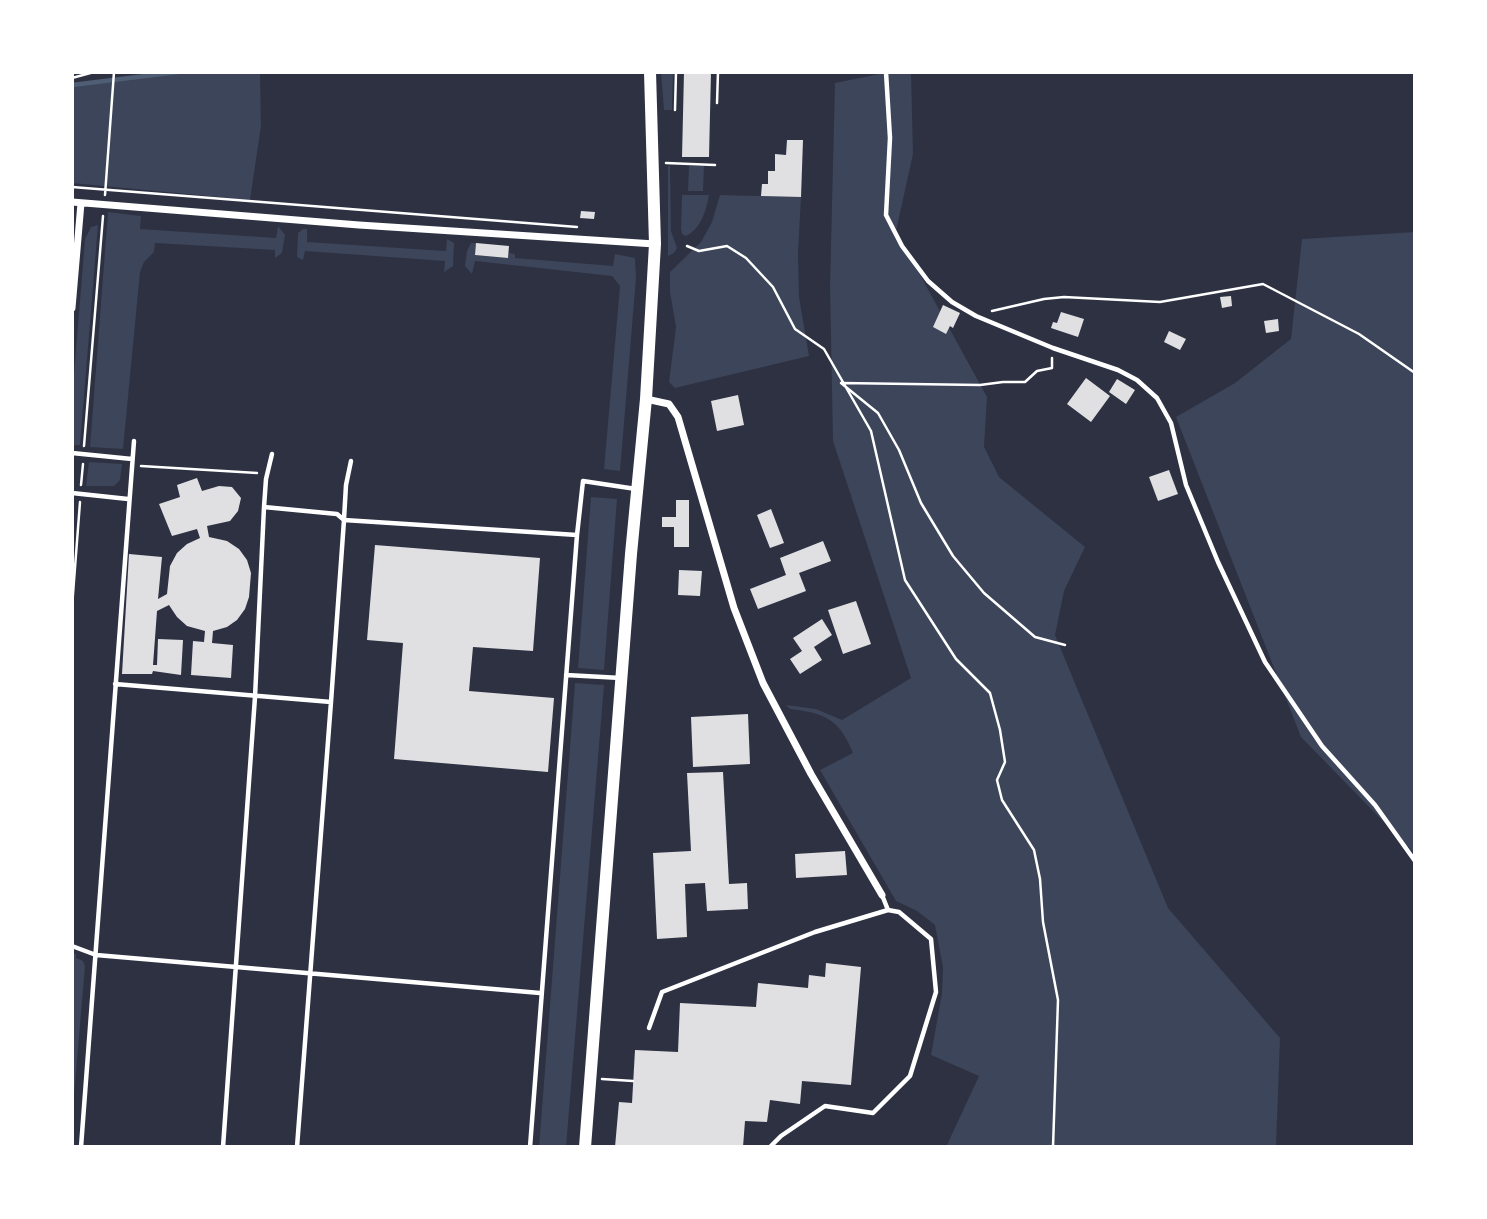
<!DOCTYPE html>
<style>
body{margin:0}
#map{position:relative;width:1487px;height:1219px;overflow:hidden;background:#2d3142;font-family:"PT Serif",serif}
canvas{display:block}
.frame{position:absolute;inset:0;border:74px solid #fff;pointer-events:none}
</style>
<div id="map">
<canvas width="1487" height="1219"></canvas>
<div class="frame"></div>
</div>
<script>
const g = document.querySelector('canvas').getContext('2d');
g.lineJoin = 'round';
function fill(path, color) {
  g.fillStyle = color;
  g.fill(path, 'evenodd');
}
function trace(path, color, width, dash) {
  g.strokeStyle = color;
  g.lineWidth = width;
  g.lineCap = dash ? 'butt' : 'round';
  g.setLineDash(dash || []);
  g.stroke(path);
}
fill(new Path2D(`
 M 178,72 L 260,72 L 261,126 L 250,200 L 72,183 L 72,85 Z
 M 661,72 L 673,72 L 672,110 L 664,110 Z
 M 889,72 L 911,72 L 913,154 L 896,231 L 987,397 L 984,447 L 999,477 L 1085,547 L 1064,591 L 1055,635 L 1168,908 L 1280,1038 L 1276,1147 L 946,1147 L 979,1076 L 931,1055 L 942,993 L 943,967 L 935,925 L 917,911 L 896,901 L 820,770 L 853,753 C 839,719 825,713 790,709 L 786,705 L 816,709 L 842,720 L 911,678 L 833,441 L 830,286 L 835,83 Z
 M 668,166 L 670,166 L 671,231 L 677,248 L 674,253 L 668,256 Z
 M 689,166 L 704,166 L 703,191 L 688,191 Z
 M 682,195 L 709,195 C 706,211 701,229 686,236 L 682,234 L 681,229 Z
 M 720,195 L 801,197 L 798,253 L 799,297 L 809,356 L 675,388 L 669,382 L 676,327 L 670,292 L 670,272 L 701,242 L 712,222 Z
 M 108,212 L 141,216 L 140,229 L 276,238 L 278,226 L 285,235 L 282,253 L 275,258 L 275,250 L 155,243 L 154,252 L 144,262 L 140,272 L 123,449 L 90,447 Z
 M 98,225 L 80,445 L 72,445 L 72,399 L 85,239 L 91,227 Z
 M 303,229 L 307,229 L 307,242 L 446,251 L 447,239 L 454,243 L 453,266 L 444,272 L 445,261 L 305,251 L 303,260 L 297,257 L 298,233 Z
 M 1415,232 L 1415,854 L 1301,737 L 1176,417 L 1235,383 L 1291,339 L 1302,239 Z
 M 471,243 L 476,243 L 475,255 L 508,258 L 509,253 L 515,254 L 515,258 L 613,266 L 615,254 L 635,258 L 636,278 L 620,471 L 604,469 L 620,286 L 612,276 L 475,261 L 472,274 L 465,266 L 467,251 Z
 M 89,462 L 122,464 L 120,480 L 114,486 L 86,486 Z
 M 591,497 L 617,499 L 604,670 L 578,668 Z
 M 575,683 L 604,685 L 566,1147 L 539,1147 Z
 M 72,954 L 76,954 L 76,958 L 83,961 L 85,966 L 72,1119 Z`), '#3c4559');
trace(new Path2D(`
 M 72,85 L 178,72`), '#4f5d75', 4.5);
fill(new Path2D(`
 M 684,72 L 711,72 L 709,157 L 682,157 Z
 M 787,140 L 803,140 L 801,197 L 761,196 L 762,184 L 768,184 L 768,171 L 775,171 L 775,154 L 786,155 Z
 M 581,211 L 595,212 L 594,219 L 580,218 Z
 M 476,243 L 509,246 L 508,258 L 475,255 Z
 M 1231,296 L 1232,306 L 1222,308 L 1220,297 Z
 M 943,305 L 960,313 L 953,328 L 950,326 L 946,334 L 933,327 Z
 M 1061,312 L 1084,319 L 1078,337 L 1051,328 L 1053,322 L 1057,323 Z
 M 1278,319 L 1279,331 L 1266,333 L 1264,321 Z
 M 1169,331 L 1186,339 L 1180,350 L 1164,342 Z
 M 1086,378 L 1110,396 L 1091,422 L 1067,404 Z
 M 1117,379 L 1135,390 L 1126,404 L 1109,392 Z
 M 738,395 L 744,425 L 717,431 L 711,401 Z
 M 1169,470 L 1178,494 L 1158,501 L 1149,477 Z
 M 197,478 L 202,491 L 219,486 L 232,487 L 241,498 L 238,511 L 230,521 L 207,526 L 209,537 L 227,541 L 239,549 L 247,560 L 251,573 L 249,597 L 245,609 L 237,620 L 227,627 L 213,631 L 212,643 L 233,645 L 231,678 L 191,675 L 193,641 L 204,642 L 205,631 L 187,626 L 177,617 L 169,605 L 157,611 L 153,665 L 157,665 L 158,639 L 183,640 L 181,675 L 153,671 L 152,674 L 122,674 L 129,554 L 162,557 L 158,599 L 167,594 L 170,566 L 177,553 L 187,544 L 200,538 L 197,529 L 172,536 L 159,504 L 180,497 L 177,485 Z
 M 676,500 L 689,500 L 689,547 L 674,547 L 674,527 L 662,527 L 662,517 L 676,517 Z
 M 771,509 L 784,543 L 770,548 L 757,515 Z
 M 823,541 L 831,561 L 799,573 L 806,591 L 758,609 L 750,589 L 786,575 L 780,558 Z
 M 375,545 L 540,558 L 533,651 L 473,647 L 469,691 L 554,698 L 548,772 L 394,759 L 403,643 L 367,640 Z
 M 679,570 L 702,571 L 700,596 L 678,595 Z
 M 856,601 L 871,644 L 843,654 L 828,610 Z
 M 822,619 L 832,635 L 814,647 L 822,660 L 800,674 L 790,659 L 802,651 L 793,638 Z
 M 748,714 L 750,764 L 693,767 L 691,717 Z
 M 723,772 L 729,884 L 747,883 L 748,909 L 707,911 L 705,883 L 685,884 L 687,937 L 657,939 L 653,853 L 691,851 L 687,773 Z
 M 845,851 L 847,875 L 796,878 L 795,854 Z
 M 826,963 L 861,967 L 851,1085 L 802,1081 L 800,1104 L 770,1100 L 767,1122 L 745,1121 L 743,1147 L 615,1147 L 619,1102 L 632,1103 L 635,1050 L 678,1052 L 680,1003 L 756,1007 L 758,983 L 808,988 L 809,975 L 825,977 Z`), '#e0e0e3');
trace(new Path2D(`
 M 72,78 L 94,72
 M 717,103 L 718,72
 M 675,110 L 676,72
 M 666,163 L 715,165
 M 72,187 L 577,227
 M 105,195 L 114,72
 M 687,246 L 699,251 L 727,246 L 746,258 L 773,287 L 795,329 L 824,349 L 871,431 L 905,580 L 956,659 L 990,693 L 1000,730 L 1005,762 L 997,780 L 1002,800 L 1034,850 L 1040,879 L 1043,922 L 1058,1000 L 1053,1147
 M 992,311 L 1044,299 L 1064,297 L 1160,302 L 1263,284 L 1359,334 L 1415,373
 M 1052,358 L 1052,368 L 1037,371 L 1025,382 L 1003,382 L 980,385 L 841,383 L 878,413 L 899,450 L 921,503 L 953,556 L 984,593 L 1035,637 L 1065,645
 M 84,446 L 103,216
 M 141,466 L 257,473
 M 81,485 L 83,464
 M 72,607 L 80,502
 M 602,1079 L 633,1081`), '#fff', 2.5);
trace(new Path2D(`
 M 886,72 L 890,138 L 886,215 L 902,246 L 928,281 L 952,302 L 976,316 L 1053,348 L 1118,370 L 1137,380 L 1157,398 L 1171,423 L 1186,485 L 1218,562 L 1265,662 L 1322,746 L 1375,805 L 1415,861
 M 72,453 L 132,459
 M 72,493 L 128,499
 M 264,507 L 266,479 L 272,454
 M 344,519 L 346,485 L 351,461
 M 566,675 L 621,678
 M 115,684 L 331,702 L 344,520 L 577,535 L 583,481 L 636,489
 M 882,895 L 888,910
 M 72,946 L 96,955 L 540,993
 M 649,1028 L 662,992 L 815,932 L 888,910 L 899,912 L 931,939 L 936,992 L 910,1076 L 873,1113 L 825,1106 L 781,1136 L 770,1147
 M 81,1147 L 134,441
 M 223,1147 L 255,697 L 264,507 L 337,514 L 344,520
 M 297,1147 L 331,702
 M 530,1147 L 577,535`), '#fff', 4.5);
trace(new Path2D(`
 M 72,202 L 359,225 L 655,244
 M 72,308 L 81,203
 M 646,399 L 669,404 L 678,417 L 734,608 L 763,683 L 811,774 L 882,895`), '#fff', 7);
trace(new Path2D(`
 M 585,1147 L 631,554 L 646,399 L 655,244 L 650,72`), '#fff', 12);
</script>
